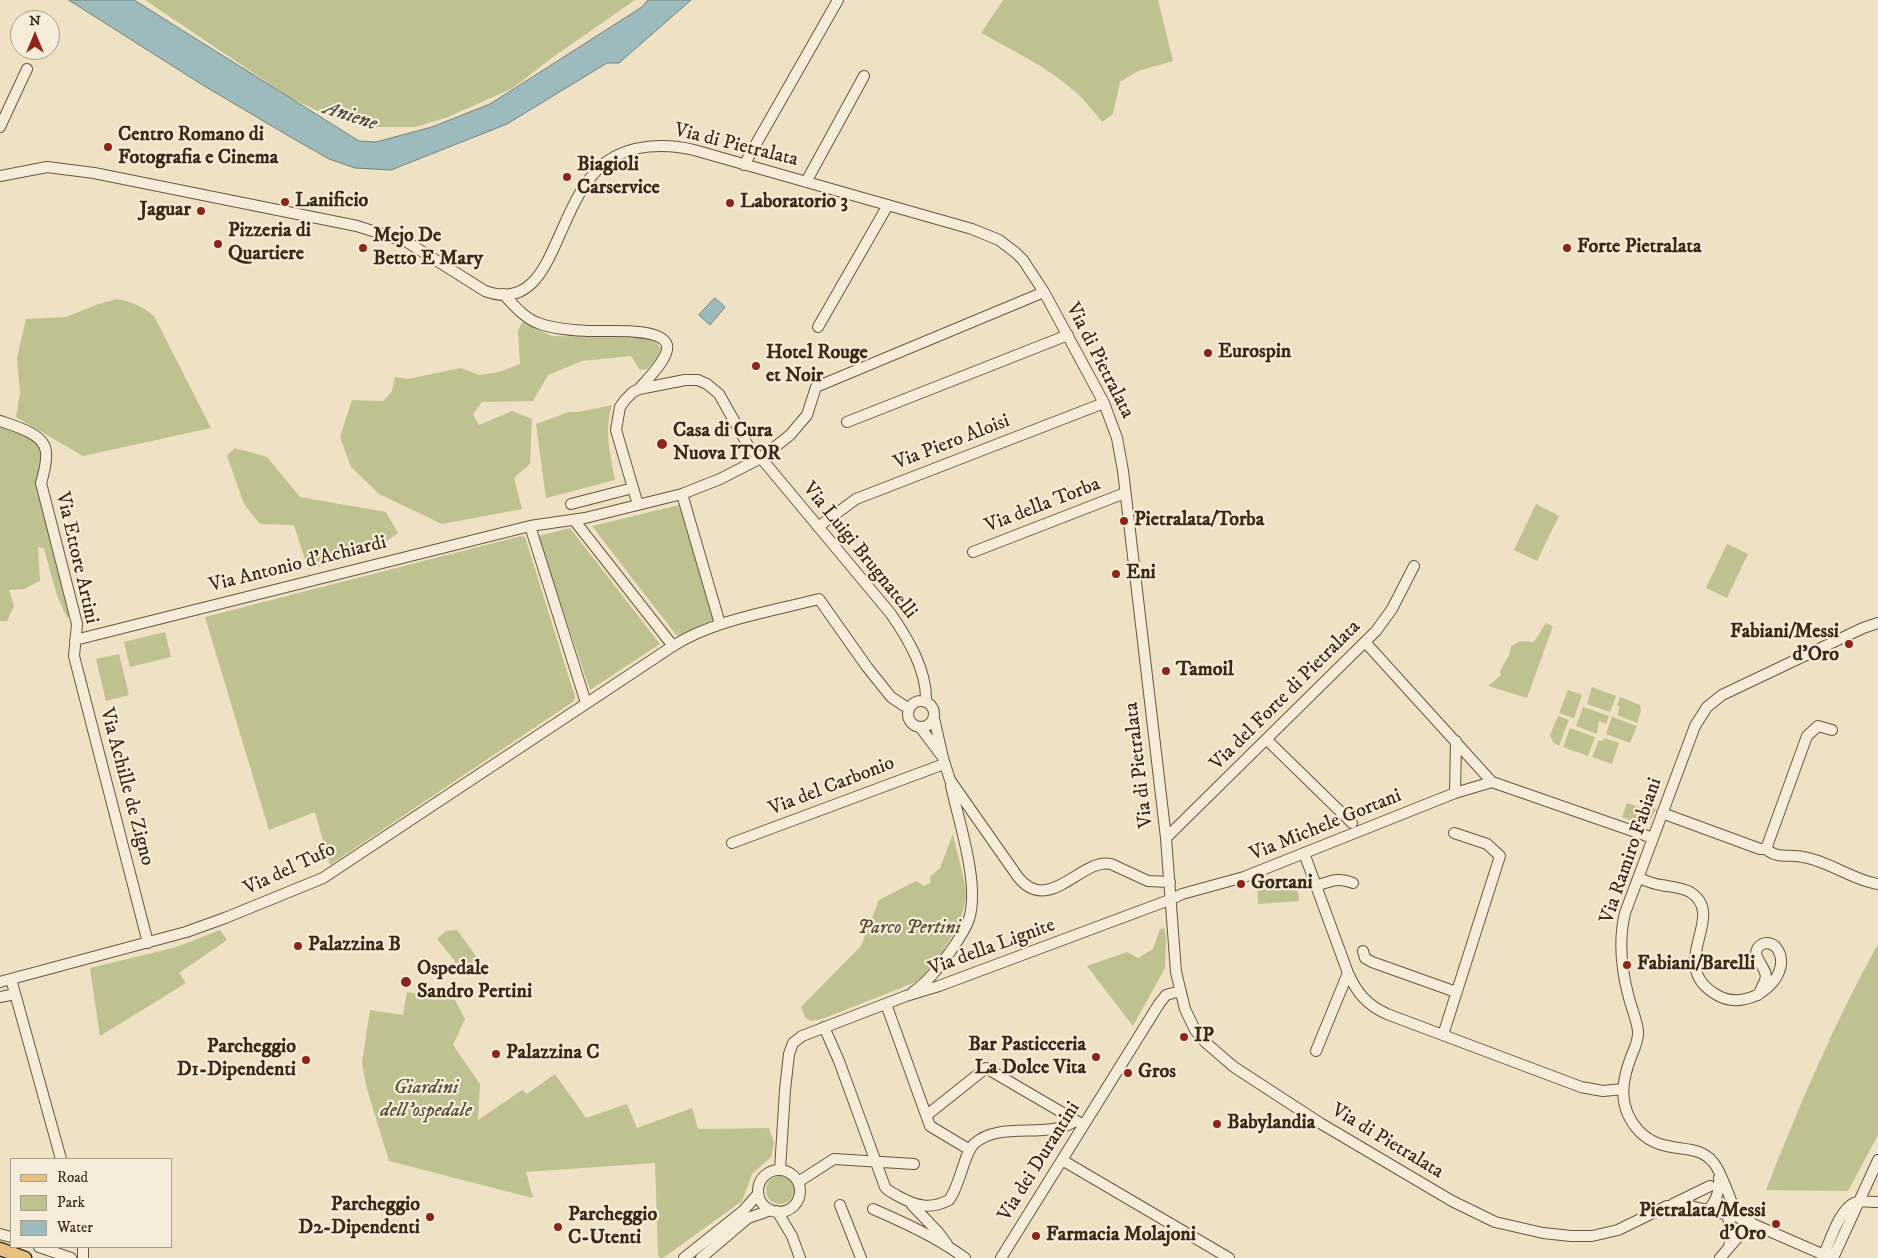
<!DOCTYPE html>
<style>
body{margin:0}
#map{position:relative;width:1878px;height:1258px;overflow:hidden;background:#efe1c4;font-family:"IM FELL DW Pica",serif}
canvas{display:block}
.legend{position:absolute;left:10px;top:1158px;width:162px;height:90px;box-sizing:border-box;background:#f5ecd9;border:1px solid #aa9e8c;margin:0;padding:6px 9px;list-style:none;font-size:15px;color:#3a2a18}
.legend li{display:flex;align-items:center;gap:10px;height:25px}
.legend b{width:25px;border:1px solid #aa9e8c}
.north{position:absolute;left:10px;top:10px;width:50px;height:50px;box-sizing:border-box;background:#f5ecd9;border:1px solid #aa9e8c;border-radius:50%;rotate:0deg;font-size:14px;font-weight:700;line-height:20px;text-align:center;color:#3a2a18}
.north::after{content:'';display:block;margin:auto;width:18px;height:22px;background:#8f2418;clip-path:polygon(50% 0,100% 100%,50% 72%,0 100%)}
</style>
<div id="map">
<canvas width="1878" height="1258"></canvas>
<ul class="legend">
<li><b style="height:6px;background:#e8c082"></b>Road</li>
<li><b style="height:14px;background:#bfc190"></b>Park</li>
<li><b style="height:14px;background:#9dbbbd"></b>Water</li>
</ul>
<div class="north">N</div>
</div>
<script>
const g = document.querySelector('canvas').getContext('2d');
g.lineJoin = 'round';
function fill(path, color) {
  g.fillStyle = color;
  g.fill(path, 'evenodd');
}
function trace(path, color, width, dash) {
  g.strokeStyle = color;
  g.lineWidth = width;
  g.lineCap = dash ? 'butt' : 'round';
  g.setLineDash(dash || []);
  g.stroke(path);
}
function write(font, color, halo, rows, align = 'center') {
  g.font = font + ' "IM FELL DW Pica",serif';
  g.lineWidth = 4.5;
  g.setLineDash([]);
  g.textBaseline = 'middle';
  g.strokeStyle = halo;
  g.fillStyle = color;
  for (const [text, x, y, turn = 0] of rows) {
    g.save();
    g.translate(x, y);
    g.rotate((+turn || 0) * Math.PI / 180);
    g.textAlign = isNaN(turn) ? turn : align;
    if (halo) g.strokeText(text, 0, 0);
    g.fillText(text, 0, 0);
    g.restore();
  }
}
fill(new Path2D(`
 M 145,0 L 635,0 L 553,57 L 513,88 L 448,117 L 415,127 L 368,127 L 328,116 L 289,97 Z
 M 1003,0 L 1158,0 L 1173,61 L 1138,71 L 1120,82 L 1113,114 L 1102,122 C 1096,114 1089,106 1082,98 C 1053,70 1016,52 981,33 Z
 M 117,299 C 132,302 142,306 154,316 L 211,428 L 83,456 L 16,417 L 20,393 L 17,358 L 26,319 L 66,317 L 96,305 Z
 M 522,322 L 552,336 L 643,338 L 654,341 L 661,348 L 658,358 L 647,369 L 640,370 L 631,356 L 582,361 L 548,375 L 533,401 L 482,402 L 473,414 L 479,425 L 512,411 L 532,419 L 530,464 L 514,478 L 522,509 L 442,524 L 379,494 L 351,467 L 340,437 L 352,400 L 383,401 L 392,391 L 395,377 L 408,379 L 461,368 L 479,375 L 499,372 L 520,364 L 518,331 Z
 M 612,405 C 604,432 610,453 615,480 L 546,498 L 536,424 L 569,412 L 579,412 Z
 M 0,424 L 34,439 L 42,451 L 39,488 L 72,613 L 67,618 L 57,595 L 44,549 L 38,547 L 40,581 L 24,589 L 9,590 L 14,606 L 7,621 L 0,621 Z
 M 235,448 L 267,457 L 300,497 L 386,512 L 398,533 L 373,551 L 308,569 L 294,525 L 260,524 L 244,504 L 227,456 Z
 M 1536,504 L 1559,516 L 1537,561 L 1514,550 Z
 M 679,505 L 714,619 L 677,636 L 592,526 Z
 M 570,528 L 660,644 L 590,690 L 538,536 Z
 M 521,536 L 525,537 L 575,697 L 574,701 L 330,865 L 315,812 L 269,830 L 205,617 Z
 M 1727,544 L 1748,554 L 1727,598 L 1706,588 Z
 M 1546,623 L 1553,626 L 1527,698 L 1488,686 L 1501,675 L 1500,671 L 1509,655 L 1511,646 L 1520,641 L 1533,642 C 1539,637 1541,629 1546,623 Z
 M 165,632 L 171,657 L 130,667 L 124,642 Z
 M 119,654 L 129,695 L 106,701 L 96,659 Z
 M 1592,687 L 1616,696 L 1610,712 L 1587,704 Z
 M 1568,690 L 1582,695 L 1574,718 L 1559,713 Z
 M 1620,697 L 1640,705 L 1641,711 L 1637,723 L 1617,715 L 1620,707 L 1617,705 Z
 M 1583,707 L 1609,716 L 1606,724 L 1599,721 L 1597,734 L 1576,726 Z
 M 1558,716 L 1569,720 L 1559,746 L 1553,742 L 1550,735 Z
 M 1612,717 L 1637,726 L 1630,743 L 1606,734 Z
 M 1570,728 L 1595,737 L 1588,756 L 1563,747 Z
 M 1604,738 L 1619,743 L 1612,764 L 1592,757 L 1599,740 L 1603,741 Z
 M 1627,803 L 1644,809 L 1646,805 L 1656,809 L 1650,820 L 1638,823 L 1622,817 Z
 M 953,834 C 956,850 965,878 966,894 C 966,921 936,965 916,982 L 822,1019 L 810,1021 L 805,1017 L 801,1007 L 861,946 L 879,900 L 916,881 L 924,886 L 930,883 L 930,877 L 940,868 Z
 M 1297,882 L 1299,901 L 1258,904 L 1257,884 Z
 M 1164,928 L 1166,935 L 1165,968 L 1133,1026 L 1087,966 L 1127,952 L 1138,958 L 1153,949 L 1160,929 Z
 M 220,930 L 227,940 L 179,973 L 186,983 L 100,1036 L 90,968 L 177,947 Z
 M 457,930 L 481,963 L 482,970 L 478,975 L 452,969 L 455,961 L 437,939 L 446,931 Z
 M 1878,944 L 1878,1135 L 1848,1191 L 1766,1190 C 1799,1106 1834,1023 1878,944 Z
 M 439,988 L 449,989 L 465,1019 L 453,1045 L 480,1084 L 478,1120 L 522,1090 L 527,1094 L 555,1074 L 586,1118 L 627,1104 L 637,1128 L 692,1108 L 698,1129 L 769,1128 L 774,1143 L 771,1157 L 752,1174 L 742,1201 L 663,1258 L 660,1258 L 658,1255 L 655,1163 L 526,1172 L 533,1198 L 389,1161 L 367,1089 L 362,1063 L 370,1010 L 403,1015 L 407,992 L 432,996 Z
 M766 1190a14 14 0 1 1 28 0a14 14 0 1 1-28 0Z`), '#bfc190');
const water = new Path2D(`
 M 69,0 L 134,0 L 359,141 L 376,142 L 432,127 L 490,104 L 642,7 L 648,0 L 691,0 L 619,63 L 607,63 L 507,124 L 391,170 L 355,168 L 329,159 L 287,135 L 201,84 Z
 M 715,298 L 725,307 L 710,325 L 699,315 Z`);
fill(water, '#9dbbbd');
trace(water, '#75817b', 1);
const minor = new Path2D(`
 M 0,127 L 27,69
 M 744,165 L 838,0
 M 0,176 L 47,167 L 94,173 L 357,226 L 407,242 L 485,291 C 531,308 546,265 561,232 C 572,207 584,179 606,162 C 630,144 666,143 694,150 L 972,229 L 999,240 L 1016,253 L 1023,260 L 1044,292 L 1104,403 L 1117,438 L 1123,471 L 1166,838 L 1176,972 L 1185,1009 L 1195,1030 L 1205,1042 L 1234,1067 L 1320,1123 L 1452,1201 L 1495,1222 L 1543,1233 L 1571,1236 L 1592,1236 L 1618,1230 L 1667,1206 L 1686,1205 L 1737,1217 L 1831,1258
 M 806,182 L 864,76
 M 503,294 C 514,305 524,318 538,323 C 553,329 572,330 587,331 C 603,332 661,326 667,345 C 670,358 647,379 639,389
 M 818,327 L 888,205
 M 0,421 C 15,426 45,434 46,452 C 47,462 44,473 41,483 L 77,624 L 74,656 L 148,943
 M 847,422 L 1068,335
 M 682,494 L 720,624
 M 571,504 L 633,488
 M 638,505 L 616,430 L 620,407 L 625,400 L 633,392 L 639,389 L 685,380 L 698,380 L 707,384 L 719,394 L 750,449 L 761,458 L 891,614 C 908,639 927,670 926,701
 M 530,526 L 586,703
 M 818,527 L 856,499 L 1104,403
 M 973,552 L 1125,493
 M 75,640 L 530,526 L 585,518 L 682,494 L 720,479 L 761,458 L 790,435 L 807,415 L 816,387 L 1044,292
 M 1365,642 L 1492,782 L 1653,838
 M 673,646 C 713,620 773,611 819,599 L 867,667 L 891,697 L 909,709
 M908 714a13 13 0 1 1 26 0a13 13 0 1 1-26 0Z
 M 934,718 L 943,758 L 950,780 L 1018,877 C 1049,916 1082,857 1111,864 L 1148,881 L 1170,882
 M 920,727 L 941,755
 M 1267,740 L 1352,823
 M 1455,793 L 1456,741
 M 1662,813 L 1760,849 L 1766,849 C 1777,859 1789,854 1803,857 C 1829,861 1852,880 1878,884
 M 1166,838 L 1376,631 L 1392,609 L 1414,566
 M 732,843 L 944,764
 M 1766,849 L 1807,736 L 1818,726 L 1832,730
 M 1304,853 L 1348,973 C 1357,993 1367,1005 1387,1014 L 1581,1087 L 1603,1091 L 1623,1089
 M 1639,878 C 1646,881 1653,884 1661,885 C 1671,887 1681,887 1690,892 C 1729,916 1664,965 1717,995 C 1751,1015 1798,972 1775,946 C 1766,940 1756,944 1756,955 C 1766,976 1771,971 1758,995
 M 1316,886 C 1330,881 1339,877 1353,883
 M 1363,951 L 1365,958 L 1372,962 L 1456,992
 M 11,979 L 61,1159
 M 0,982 L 186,932 L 225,918 L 323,878 L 673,646 L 574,520
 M 913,992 C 929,981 939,967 950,952 C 957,942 965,931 969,919 C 980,885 959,822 951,786
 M 0,997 L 15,994
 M 886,1004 L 930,1126 L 970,1150
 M 824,1027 L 839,1061 L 885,1187 C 888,1191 893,1193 898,1196 C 916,1206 930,1210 949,1200 C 960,1186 964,1153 974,1144 C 999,1120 1049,1140 1075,1121
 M 1443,1035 L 1500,856 L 1487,844 L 1454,833
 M 1316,1051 L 1348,973
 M 927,1115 L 986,1068 L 1080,1123
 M 1062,1160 L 1229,1258
 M 780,1170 L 785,1090 L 789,1054 L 793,1043 L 802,1036 L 906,996 L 939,986 L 1172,899 L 1182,894 L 1244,877 L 1455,793 L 1492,782
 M758 1191a21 21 0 1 1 42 0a21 21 0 1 1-42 0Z
 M 798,1182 L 834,1159 L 914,1164
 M 1673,1204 L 1710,1186
 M 840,1205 L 861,1258
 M 912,1205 L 938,1232 L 947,1244
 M 873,1209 C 905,1223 936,1237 965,1258
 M 1709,1209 C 1716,1201 1720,1190 1719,1178
 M 777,1211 L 792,1236 L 800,1258
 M 1727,1214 L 1732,1234 L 1729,1246
 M 1737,1217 C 1732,1204 1722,1172 1713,1162 C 1695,1140 1664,1157 1639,1131 C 1618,1108 1621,1083 1631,1057 C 1634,1049 1639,1040 1638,1031 C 1637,1021 1632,1009 1629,998 C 1621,969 1618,942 1625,913 L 1695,726 L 1707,707 L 1722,695 L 1863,628 L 1878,623
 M 0,1234 L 11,1237
 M 39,1247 L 71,1258
 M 1824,1254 C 1830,1241 1840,1209 1854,1203 C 1861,1200 1870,1202 1878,1202
 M 83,1258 L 83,1247
 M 684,1258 L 743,1211 L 758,1194
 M 701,1258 L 748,1218 L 771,1210
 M 1001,1258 L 1159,1004 L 1166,995 L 1180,991
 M 1720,1258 L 1751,1222
 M 1833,1258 L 1878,1160`);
const major = new Path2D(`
 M 0,1249 L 25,1258`);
trace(minor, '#675843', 12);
trace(major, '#3a2a18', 15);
trace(minor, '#f5ecd9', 10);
trace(major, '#e8c082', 12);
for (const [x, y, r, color] of [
 [108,147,5,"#8f2418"],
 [567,177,5,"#8f2418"],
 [285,202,5,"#8f2418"],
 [730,203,5,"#8f2418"],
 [201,211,5,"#8f2418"],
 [218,244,5,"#8f2418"],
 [363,248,5,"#8f2418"],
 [1567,248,5,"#8f2418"],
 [1208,353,5,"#8f2418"],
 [756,366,5,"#8f2418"],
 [662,444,6,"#8f2418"],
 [1124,521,5,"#8f2418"],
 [1116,574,5,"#8f2418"],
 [1849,644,5,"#8f2418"],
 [1166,671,5,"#8f2418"],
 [1241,884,5,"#8f2418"],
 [298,946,5,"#8f2418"],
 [1627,965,5,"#8f2418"],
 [406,982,6,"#8f2418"],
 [1184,1037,5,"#8f2418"],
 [496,1054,5,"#8f2418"],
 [1096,1057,5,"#8f2418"],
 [306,1060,5,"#8f2418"],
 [1128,1073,5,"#8f2418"],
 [1217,1124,5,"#8f2418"],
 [430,1217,5,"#8f2418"],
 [1776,1224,5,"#8f2418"],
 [558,1227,5,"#8f2418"],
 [1036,1236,5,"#8f2418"]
]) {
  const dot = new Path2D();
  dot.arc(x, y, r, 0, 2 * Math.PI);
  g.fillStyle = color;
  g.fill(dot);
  trace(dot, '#f5ecd9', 2);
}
write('bold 20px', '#3a2a18', '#f5ecd9', [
 ["Centro Romano di",118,136],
 ["Fotografia e Cinema",118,159],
 ["Biagioli",577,166],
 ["Carservice",577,189],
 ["Lanificio",295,202],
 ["Laboratorio 3",740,203],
 ["Jaguar",191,211,"right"],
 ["Pizzeria di",228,232],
 ["Quartiere",228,255],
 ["Mejo De",373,237],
 ["Betto E Mary",373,260],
 ["Forte Pietralata",1577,248],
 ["Eurospin",1218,353],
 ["Hotel Rouge",766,354],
 ["et Noir",766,377],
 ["Casa di Cura",673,432],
 ["Nuova ITOR",673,455],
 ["Pietralata/Torba",1134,521],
 ["Eni",1126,574],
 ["Fabiani/Messi",1839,633,"right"],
 ["d'Oro",1839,656,"right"],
 ["Tamoil",1176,671],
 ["Gortani",1251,884],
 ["Palazzina B",308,946],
 ["Fabiani/Barelli",1637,965],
 ["Ospedale",417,970],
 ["Sandro Pertini",417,993],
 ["IP",1194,1037],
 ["Bar Pasticceria",1086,1046,"right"],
 ["La Dolce Vita",1086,1069,"right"],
 ["Parcheggio",296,1048,"right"],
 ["D1-Dipendenti",296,1071,"right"],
 ["Palazzina C",506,1054],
 ["Gros",1138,1073],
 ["Babylandia",1227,1124],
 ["Parcheggio",420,1206,"right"],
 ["D2-Dipendenti",420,1229,"right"],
 ["Pietralata/Messi",1766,1212,"right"],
 ["d'Oro",1766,1235,"right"],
 ["Parcheggio",568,1216],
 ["C-Utenti",568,1239],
 ["Farmacia Molajoni",1046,1236]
], 'left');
write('20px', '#3a2a18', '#f5ecd9', [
 ["Via di Pietralata",736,146,14],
 ["Via di Pietralata",1099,361,63],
 ["Via Piero Aloisi",952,443,-21],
 ["Via della Torba",1043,506,-21],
 ["Via Luigi Brugnatelli",859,551,51],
 ["Via Ettore Artini",76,558,77],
 ["Via Antonio d'Achiardi",298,565,-14],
 ["Via del Forte di Pietralata",1286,696,-45],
 ["Via di Pietralata",1140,765,-97],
 ["Via Achille de Zigno",126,787,75],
 ["Via del Carbonio",832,787,-21],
 ["Via Michele Gortani",1326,826,-22],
 ["Via Ramiro Fabiani",1632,851,-71],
 ["Via del Tufo",290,870,-25],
 ["Via della Lignite",992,948,-20],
 ["Via di Pietralata",1387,1142,31],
 ["Via dei Durantini",1040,1162,-58]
]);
write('italic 20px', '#5b5036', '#f5ecd9', [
 ["Parco Pertini",909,929],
 ["Giardini",426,1089],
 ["dell'ospedale",426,1112]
]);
write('italic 21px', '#534e41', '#f5ecd9', [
 ["Aniene",350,117,18]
]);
</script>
